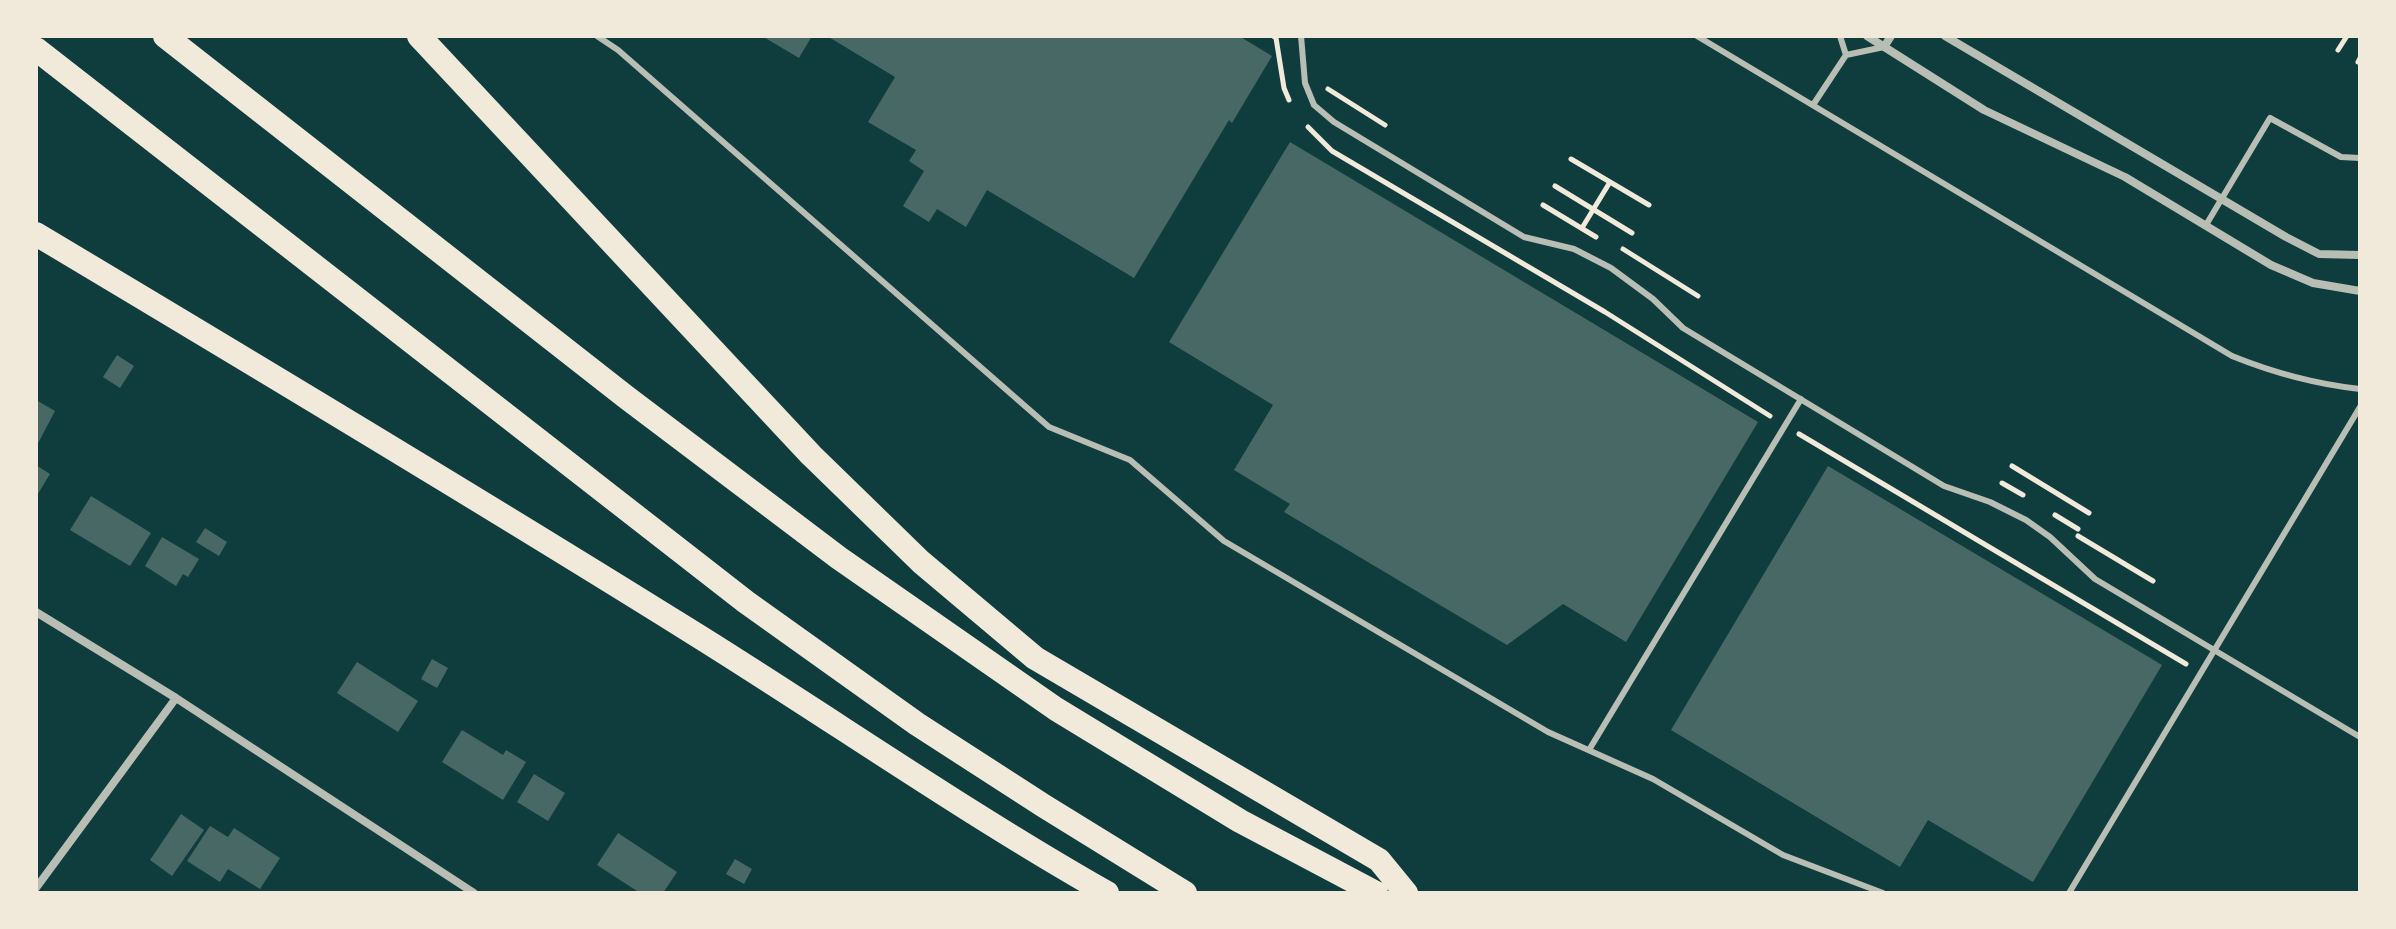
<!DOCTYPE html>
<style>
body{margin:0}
#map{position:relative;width:2396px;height:929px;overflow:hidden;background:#0f3d3e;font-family:"Open Sans",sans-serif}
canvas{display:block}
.frame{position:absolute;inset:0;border:38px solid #f1e9da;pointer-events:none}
</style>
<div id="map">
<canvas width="2396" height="929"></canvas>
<div class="frame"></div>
</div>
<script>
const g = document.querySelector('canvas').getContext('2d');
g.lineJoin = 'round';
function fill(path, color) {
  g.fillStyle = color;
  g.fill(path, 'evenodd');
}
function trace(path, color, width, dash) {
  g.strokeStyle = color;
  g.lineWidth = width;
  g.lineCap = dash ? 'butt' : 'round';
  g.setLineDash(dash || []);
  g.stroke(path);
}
fill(new Path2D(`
 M 762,36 L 812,36 L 799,58 Z
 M 827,36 L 1239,36 L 1272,56 L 1232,123 L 1229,120 L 1134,278 L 987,190 L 966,227 L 937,209 L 929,222 L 903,206 L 924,171 L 909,161 L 916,150 L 868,122 L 895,77 Z
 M 1290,142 L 1758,422 L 1626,642 L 1563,604 L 1507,645 L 1284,512 L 1290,504 L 1234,470 L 1273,405 L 1169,342 Z
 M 117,355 L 134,366 L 120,388 L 103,377 Z
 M 36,400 L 55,411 L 36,447 Z
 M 36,465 L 50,474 L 36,497 Z
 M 1828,466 L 2162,665 L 2033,882 L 1928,820 L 1900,867 L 1671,730 Z
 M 91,496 L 151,533 L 130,566 L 70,530 Z
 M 205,528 L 227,542 L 219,556 L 196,542 Z
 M 162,537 L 199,559 L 188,577 L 183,574 L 176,586 L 145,566 Z
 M 432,659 L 448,668 L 437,688 L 421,679 Z
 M 357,662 L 418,701 L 398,732 L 337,693 Z
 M 462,730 L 503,755 L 506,750 L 526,762 L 503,800 L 442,762 Z
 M 534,774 L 565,793 L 548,821 L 517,802 Z
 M 181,814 L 204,830 L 172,876 L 150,860 Z
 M 210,826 L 228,837 L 234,828 L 280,858 L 260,889 L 228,869 L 220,882 L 187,861 Z
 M 618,833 L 677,872 L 663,893 L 640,893 L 597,865 Z
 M 735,859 L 752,869 L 744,884 L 726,874 Z`), '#486865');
trace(new Path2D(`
 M 1273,36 L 1276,38 L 1284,88 L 1289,100
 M 2338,50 L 2347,36
 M 2358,62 L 2360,58
 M 1328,89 L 1385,125
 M 1308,127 L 1332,151 L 1605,312 L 1770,416
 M 1571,159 L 1649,205
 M 1555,186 L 1632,233
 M 1543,205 L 1596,237
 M 1582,228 L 1610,182
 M 1623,249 L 1698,296
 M 1799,434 L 2186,664
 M 2012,466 L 2089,513
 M 2002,483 L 2023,495
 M 2055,515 L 2078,529
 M 2078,536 L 2153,581`), '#f1e9da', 5);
trace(new Path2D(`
 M 597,36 L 618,50 L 1049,427 L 1130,460 L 1224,541 L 1548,732 L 1653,779 L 1783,855 L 1883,893
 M 1301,36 L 1305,83 L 1314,105 L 1334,122 L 1524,237 L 1574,249 L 1611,268 L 1653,299 L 1683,328 L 1944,486 L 1990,502 L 2026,520 L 2050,537 L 2095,579 L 2360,737
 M 1697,36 L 2232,356 C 2274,373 2314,384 2360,389
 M 1840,36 L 1846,55 L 1884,47
 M 1813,105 L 1846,55
 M 2206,225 L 2270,118 L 2341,157 L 2360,158
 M 1589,750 L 1801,399
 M 2069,893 L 2360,407`), '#b8beb3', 6);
trace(new Path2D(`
 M 1867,36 L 1984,110 L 2125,177 L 2271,265 L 2313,283 L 2360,291
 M 1945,36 L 2286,237 L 2319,254 L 2360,255
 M 1884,47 L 1891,36
 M 36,612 L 176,698 L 474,893
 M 36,888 L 176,698`), '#b8beb3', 8);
trace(new Path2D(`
 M 165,36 L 626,397 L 839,558 L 1056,709 L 1240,821 L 1376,893
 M 419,36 L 811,455 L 921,562 L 1035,658 L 1379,860 L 1406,893
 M 36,49 L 746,602 L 917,724 L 1044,806 L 1185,893
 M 36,234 C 257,366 477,498 695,634 C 833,720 966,813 1107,893`), '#f1e9da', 24);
</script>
